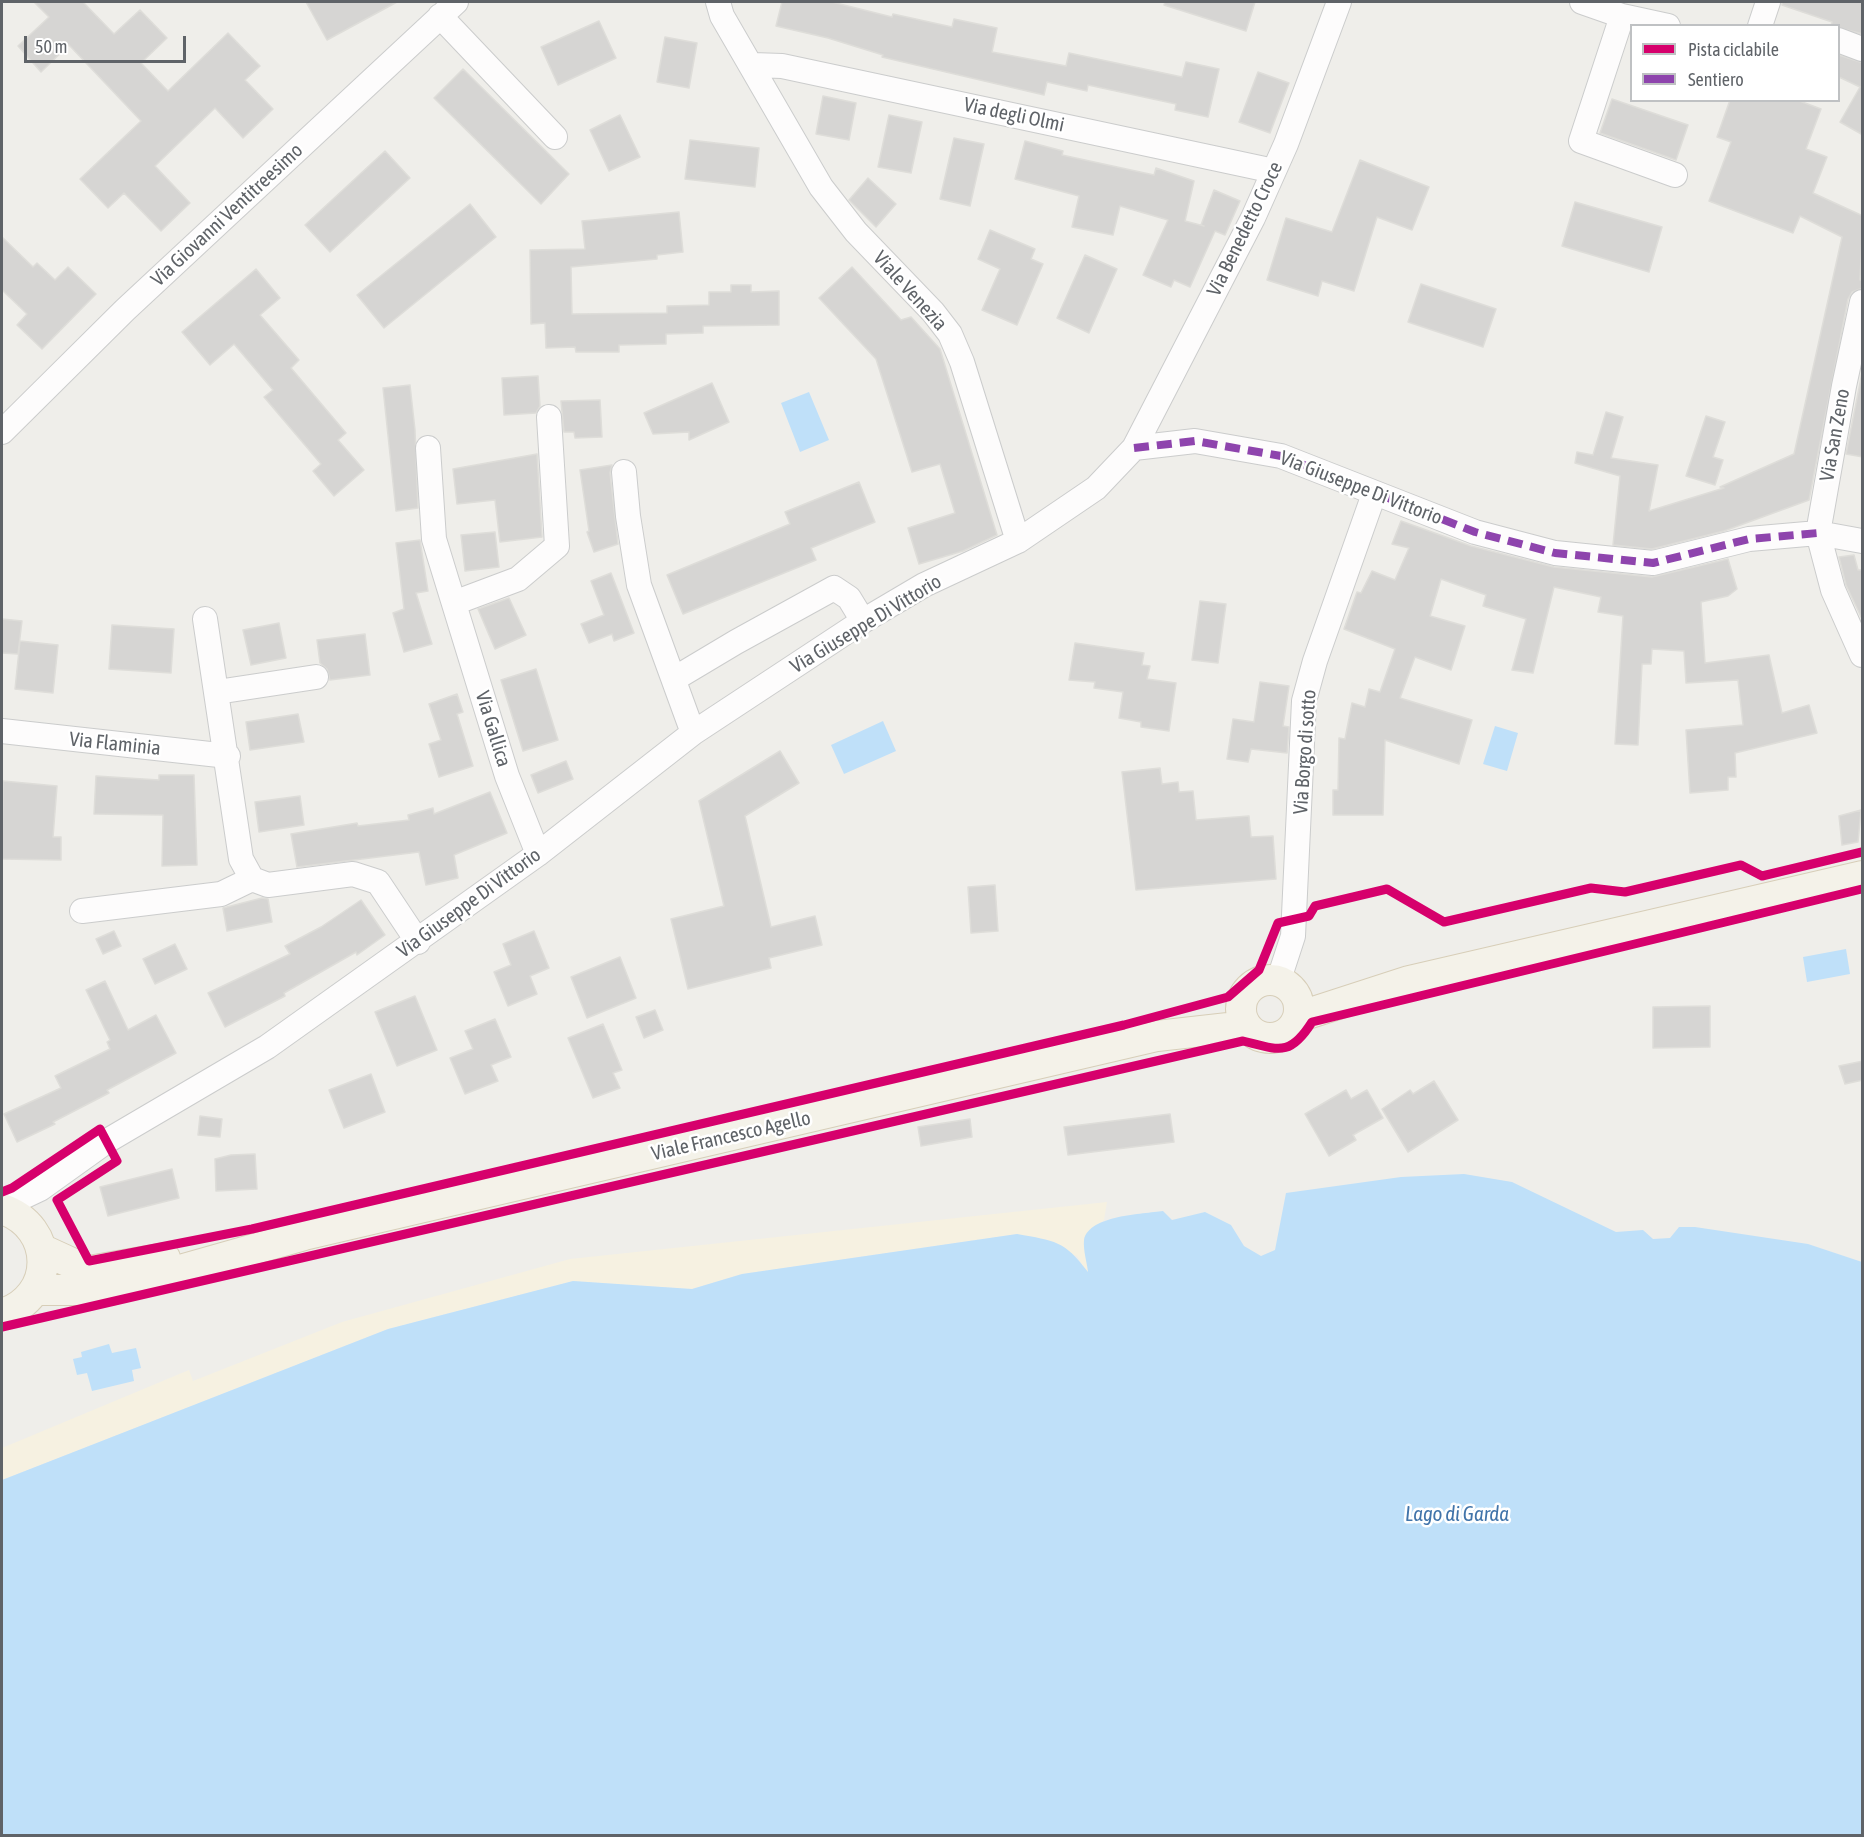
<!DOCTYPE html>
<style>
body{margin:0}
#map{position:relative;width:1864px;height:1837px;overflow:hidden;background:#efeeea;font-family:"Asap Condensed",sans-serif}
canvas{display:block}
.frame{position:absolute;inset:0;border:3px solid #5f6368;pointer-events:none}
.legend{position:absolute;left:1630px;top:24px;width:210px;height:78px;box-sizing:border-box;background:#fff;border:2px solid #bfc1c3;margin:0;padding:8px 10px;list-style:none;font-size:18px;color:#5f6368}
.legend li{display:flex;align-items:center;gap:12px;height:30px}
.legend b{width:30px;border:2px solid #bfc1c3}
.scale{position:absolute;left:24px;top:36px;width:162px;height:27px;box-sizing:border-box;border:3px solid #5f6368;border-top:0;padding-left:8px;font-size:18px;line-height:21px;white-space:nowrap;color:#5f6368;-webkit-text-stroke:4px #fff;paint-order:stroke}
</style>
<div id="map">
<canvas width="1864" height="1837"></canvas>
<div class="frame"></div>
<ul class="legend">
<li><b style="height:8px;background:#d6006c"></b>Pista ciclabile</li>
<li><b style="height:8px;background:#8e44ad"></b>Sentiero</li>
</ul>
<div class="scale">50 m</div>
</div>
<script>
const g = document.querySelector('canvas').getContext('2d');
g.lineJoin = 'round';
function fill(path, color) {
  g.fillStyle = color;
  g.fill(path, 'evenodd');
}
function trace(path, color, width, dash) {
  g.strokeStyle = color;
  g.lineWidth = width;
  g.lineCap = dash ? 'butt' : 'round';
  g.setLineDash(dash || []);
  g.stroke(path);
}
function write(font, color, halo, rows, align = 'center') {
  g.font = font + ' "Asap Condensed",sans-serif';
  g.lineWidth = 5;
  g.setLineDash([]);
  g.textBaseline = 'middle';
  g.strokeStyle = halo;
  g.fillStyle = color;
  for (const [text, x, y, turn = 0] of rows) {
    g.save();
    g.translate(x, y);
    g.rotate((+turn || 0) * Math.PI / 180);
    g.textAlign = isNaN(turn) ? turn : align;
    if (halo) g.strokeText(text, 0, 0);
    g.fillText(text, 0, 0);
    g.restore();
  }
}
fill(new Path2D(`
 M 1107,1202 L 1104,1220 L 1090,1230 L 1088,1274 L 1077,1256 L 1017,1234 L 742,1274 L 692,1289 L 573,1281 L 388,1329 L 2,1480 L 2,1448 L 189,1370 L 193,1381 L 342,1322 L 570,1259 Z`), '#f6f1e1');
fill(new Path2D(`
 M 809,392 L 829,440 L 800,452 L 781,403 Z
 M 883,721 L 896,751 L 844,774 L 831,745 Z
 M 1495,726 L 1518,733 L 1507,771 L 1483,764 Z
 M 1846,949 L 1850,974 L 1807,982 L 1803,957 Z
 M 1464,1174 L 1512,1182 L 1616,1232 L 1643,1230 L 1653,1239 L 1670,1238 L 1679,1227 L 1695,1227 L 1808,1244 L 1862,1262 L 1862,1835 L 2,1835 L 2,1480 L 388,1329 L 573,1281 L 692,1289 L 742,1274 L 1017,1234 C 1055,1241 1064,1240 1088,1272 C 1087,1263 1083,1250 1084,1240 C 1089,1215 1143,1214 1163,1211 L 1172,1220 L 1205,1212 L 1231,1225 L 1244,1246 L 1261,1256 L 1275,1250 L 1286,1193 L 1401,1177 Z
 M 109,1344 L 112,1353 L 136,1348 L 141,1368 L 132,1370 L 134,1381 L 92,1391 L 87,1373 L 77,1375 L 73,1359 L 82,1357 L 81,1352 Z`), '#bfe0f9');
const building = new Path2D(`
 M 34,2 L 83,2 L 114,34 L 140,10 L 167,38 L 141,63 L 168,91 L 228,33 L 260,66 L 245,80 L 273,109 L 243,138 L 215,108 L 155,166 L 190,203 L 161,231 L 124,193 L 108,208 L 80,179 L 141,121 L 69,45 L 41,72 L 18,46 L 49,17 Z
 M 306,2 L 397,2 L 327,40 Z
 M 782,2 L 832,2 L 892,17 L 893,14 L 952,27 L 954,19 L 997,28 L 992,52 L 1066,66 L 1069,53 L 1182,77 L 1186,62 L 1219,69 L 1208,117 L 1175,110 L 1176,104 L 1088,85 L 1087,91 L 1047,82 L 1044,95 L 882,57 L 883,55 L 828,38 L 776,26 Z
 M 1165,2 L 1255,2 L 1246,31 L 1164,5 Z
 M 1782,2 L 1863,2 L 1863,34 L 1831,26 L 1832,22 L 1782,5 Z
 M 599,21 L 616,58 L 558,85 L 541,47 Z
 M 665,37 L 697,43 L 689,88 L 657,82 Z
 M 1839,55 L 1863,63 L 1863,135 L 1840,122 L 1860,87 L 1839,77 Z
 M 463,69 L 569,174 L 541,204 L 434,98 Z
 M 1258,72 L 1289,83 L 1270,133 L 1239,122 Z
 M 823,96 L 856,103 L 849,140 L 816,134 Z
 M 1612,99 L 1688,125 L 1676,160 L 1600,133 Z
 M 1730,100 L 1797,100 L 1821,109 L 1806,149 L 1827,157 L 1813,193 L 1863,216 L 1860,280 L 1863,280 L 1863,288 L 1852,292 L 1848,299 L 1809,500 L 1724,531 L 1652,549 L 1613,545 L 1620,476 L 1575,463 L 1577,452 L 1593,455 L 1606,412 L 1623,417 L 1611,458 L 1658,465 L 1649,511 L 1724,488 L 1720,487 L 1794,454 L 1842,237 L 1800,216 L 1793,233 L 1709,201 L 1731,142 L 1717,137 Z
 M 620,115 L 640,157 L 609,171 L 590,130 Z
 M 889,115 L 922,122 L 911,173 L 878,167 Z
 M 954,138 L 984,144 L 970,206 L 940,199 Z
 M 690,140 L 759,148 L 755,187 L 685,179 Z
 M 1025,141 L 1063,151 L 1062,155 L 1154,175 L 1156,168 L 1194,181 L 1185,221 L 1204,226 L 1201,225 L 1214,190 L 1240,201 L 1225,235 L 1215,231 L 1190,287 L 1174,280 L 1171,287 L 1143,275 L 1168,220 L 1120,206 L 1113,235 L 1072,227 L 1079,196 L 1015,179 Z
 M 385,151 L 410,178 L 330,252 L 305,225 Z
 M 1360,160 L 1429,187 L 1412,230 L 1377,217 L 1354,291 L 1322,281 L 1318,296 L 1267,280 L 1286,218 L 1332,232 Z
 M 868,178 L 896,204 L 876,227 L 849,200 Z
 M 1575,202 L 1662,227 L 1649,272 L 1562,246 Z
 M 470,204 L 496,237 L 384,328 L 357,295 Z
 M 679,212 L 683,252 L 657,255 L 657,259 L 571,267 L 572,314 L 667,313 L 667,306 L 709,305 L 709,292 L 731,292 L 731,285 L 751,285 L 751,292 L 779,291 L 779,325 L 703,326 L 703,333 L 666,334 L 666,344 L 619,345 L 619,352 L 576,352 L 575,347 L 546,348 L 545,323 L 531,324 L 530,250 L 585,249 L 582,221 Z
 M 990,230 L 1035,249 L 1031,259 L 1043,264 L 1017,325 L 982,310 L 1000,269 L 978,259 Z
 M 2,237 L 33,267 L 37,263 L 55,280 L 68,267 L 96,294 L 42,349 L 17,325 L 27,314 L 2,290 Z
 M 1085,255 L 1117,269 L 1089,333 L 1057,318 Z
 M 852,267 L 901,320 L 911,317 L 940,349 L 997,535 L 963,551 L 919,564 L 908,528 L 955,513 L 940,464 L 912,472 L 876,359 L 819,298 Z
 M 256,269 L 280,298 L 260,315 L 299,360 L 291,368 L 346,433 L 338,440 L 364,470 L 334,496 L 313,471 L 321,464 L 264,397 L 273,390 L 234,344 L 210,365 L 182,332 Z
 M 1421,284 L 1496,309 L 1483,347 L 1408,322 Z
 M 1863,368 L 1863,457 L 1846,454 Z
 M 538,376 L 540,406 L 536,413 L 504,415 L 502,378 Z
 M 712,383 L 729,422 L 689,440 L 689,432 L 653,434 L 644,413 Z
 M 410,385 L 415,430 L 418,508 L 396,511 L 383,388 Z
 M 600,400 L 602,437 L 575,438 L 574,432 L 564,432 L 561,401 Z
 M 1706,416 L 1725,422 L 1713,457 L 1723,460 L 1715,485 L 1686,476 Z
 M 537,454 L 542,537 L 500,542 L 495,500 L 457,504 L 453,469 Z
 M 612,465 L 610,473 L 618,544 L 594,552 L 587,532 L 589,531 L 580,470 Z
 M 859,482 L 875,522 L 811,548 L 816,560 L 683,614 L 667,575 L 790,524 L 785,512 Z
 M 1401,521 L 1471,546 L 1554,567 L 1652,577 L 1728,559 L 1737,589 L 1728,596 L 1701,602 L 1705,663 L 1769,655 L 1782,713 L 1809,705 L 1817,733 L 1735,753 L 1736,777 L 1728,777 L 1728,790 L 1690,793 L 1686,730 L 1743,725 L 1738,680 L 1686,683 L 1684,651 L 1652,649 L 1651,664 L 1642,664 L 1638,745 L 1615,744 L 1623,616 L 1598,612 L 1601,597 L 1554,587 L 1533,673 L 1512,670 L 1526,619 L 1483,606 L 1486,595 L 1441,579 L 1430,616 L 1465,626 L 1451,670 L 1415,657 L 1400,698 L 1472,720 L 1459,764 L 1385,740 L 1383,815 L 1333,815 L 1333,790 L 1338,790 L 1339,738 L 1345,739 L 1352,703 L 1365,707 L 1369,689 L 1380,692 L 1395,649 L 1344,629 L 1357,592 L 1361,593 L 1372,571 L 1395,580 L 1409,548 L 1392,544 Z
 M 495,532 L 499,567 L 465,571 L 461,535 Z
 M 420,540 L 428,591 L 416,593 L 432,644 L 404,652 L 393,613 L 404,609 L 396,543 Z
 M 1854,555 L 1858,570 L 1863,570 L 1863,621 L 1846,585 L 1839,557 Z
 M 611,573 L 634,633 L 614,641 L 612,634 L 589,643 L 581,624 L 604,615 L 591,581 Z
 M 509,598 L 526,635 L 495,649 L 478,609 Z
 M 1200,601 L 1226,604 L 1218,663 L 1192,660 Z
 M 2,619 L 22,621 L 18,654 L 2,653 Z
 M 279,623 L 286,658 L 251,665 L 243,630 Z
 M 112,625 L 174,629 L 171,673 L 109,669 Z
 M 365,634 L 370,675 L 330,680 L 327,669 L 320,663 L 317,640 Z
 M 20,641 L 58,645 L 53,693 L 15,689 Z
 M 1075,643 L 1144,653 L 1142,665 L 1150,666 L 1147,679 L 1176,683 L 1169,731 L 1141,727 L 1141,722 L 1119,718 L 1123,692 L 1094,688 L 1095,682 L 1069,680 Z
 M 536,669 L 558,740 L 523,751 L 501,680 Z
 M 1260,682 L 1289,686 L 1283,726 L 1289,727 L 1287,753 L 1251,749 L 1248,762 L 1227,759 L 1233,719 L 1254,722 Z
 M 457,694 L 463,712 L 457,714 L 473,766 L 439,777 L 429,744 L 441,740 L 429,704 Z
 M 298,714 L 304,742 L 250,750 L 246,722 Z
 M 780,751 L 799,783 L 745,816 L 771,927 L 815,916 L 822,945 L 769,958 L 771,968 L 688,989 L 671,919 L 724,906 L 699,801 Z
 M 566,761 L 573,779 L 538,793 L 531,775 Z
 M 1160,768 L 1162,784 L 1178,782 L 1179,792 L 1193,791 L 1196,820 L 1249,816 L 1251,837 L 1273,836 L 1276,879 L 1136,890 L 1122,772 Z
 M 159,775 L 194,775 L 197,865 L 162,866 L 163,815 L 94,814 L 96,776 L 159,780 Z
 M 3,781 L 57,786 L 53,837 L 61,837 L 61,860 L 2,859 Z
 M 490,792 L 507,833 L 454,855 L 458,878 L 426,885 L 419,852 L 297,867 L 291,834 L 357,823 L 358,826 L 409,820 L 408,815 L 433,808 L 434,814 Z
 M 300,796 L 304,825 L 259,832 L 255,802 Z
 M 1861,810 L 1858,842 L 1842,845 L 1839,816 Z
 M 995,885 L 998,931 L 971,933 L 968,887 Z
 M 262,898 L 268,899 L 272,922 L 227,931 L 223,908 Z
 M 361,900 L 385,935 L 357,955 L 356,952 L 284,993 L 285,996 L 225,1027 L 208,993 L 290,954 L 285,946 L 321,927 Z
 M 114,931 L 121,946 L 103,954 L 96,939 Z
 M 534,931 L 549,968 L 530,976 L 537,994 L 508,1006 L 494,972 L 511,965 L 503,944 Z
 M 175,944 L 187,969 L 155,984 L 143,959 Z
 M 620,957 L 636,998 L 587,1018 L 571,977 Z
 M 105,981 L 128,1030 L 156,1015 L 176,1053 L 107,1090 L 109,1093 L 53,1122 L 55,1124 L 17,1142 L 4,1114 L 61,1088 L 55,1076 L 110,1049 L 107,1042 L 110,1040 L 86,990 Z
 M 415,996 L 437,1050 L 397,1066 L 375,1012 Z
 M 1710,1006 L 1710,1047 L 1653,1048 L 1653,1007 Z
 M 655,1010 L 663,1030 L 644,1038 L 636,1017 Z
 M 495,1019 L 511,1057 L 491,1065 L 498,1081 L 465,1094 L 450,1058 L 473,1049 L 465,1031 Z
 M 603,1024 L 622,1070 L 613,1073 L 620,1088 L 593,1098 L 568,1038 Z
 M 1863,1061 L 1863,1080 L 1845,1084 L 1839,1066 Z
 M 371,1074 L 385,1112 L 344,1128 L 329,1090 Z
 M 1434,1081 L 1458,1120 L 1408,1152 L 1382,1109 L 1410,1090 L 1413,1094 Z
 M 1346,1090 L 1351,1099 L 1367,1090 L 1383,1118 L 1353,1135 L 1356,1140 L 1329,1156 L 1305,1114 Z
 M 1170,1114 L 1174,1142 L 1068,1155 L 1064,1127 Z
 M 200,1116 L 222,1119 L 220,1137 L 198,1135 Z
 M 970,1119 L 972,1137 L 921,1146 L 918,1127 Z
 M 255,1154 L 257,1189 L 216,1191 L 215,1159 L 231,1155 Z
 M 172,1169 L 179,1198 L 108,1216 L 100,1187 Z`);
fill(building, '#d6d5d3');
trace(building, '#deddd9', 1.5);
const minor = new Path2D(`
 M 718,2 L 722,16 L 821,187 L 856,232 L 933,312 L 950,334 L 962,362 L 1018,541
 M 1582,2 L 1622,16 L 1668,26
 M 440,16 L 555,137
 M 1622,16 L 1581,141 L 1675,175
 M 1760,26 L 1768,2
 M 1838,40 L 1862,49
 M 753,65 L 782,66 L 1274,171
 M 1862,302 L 1844,386 L 1818,533 L 1833,590 L 1862,655
 M 2,432 L 125,310 L 456,2
 M 428,448 L 434,539 L 507,776 L 538,854
 M 1134,448 L 1195,441 L 1281,456 L 1475,532 L 1555,553 L 1653,563 L 1749,539 L 1818,533 L 1862,541
 M 624,472 L 628,516 L 639,585 L 693,733
 M 454,603 L 518,579 L 557,546 L 549,417
 M 205,619 L 241,859 L 252,879 L 268,885 L 353,874 L 378,882 L 418,942
 M 674,679 L 736,642 L 834,588 L 849,598 L 863,621
 M 217,692 L 316,677
 M 2,731 L 228,756
 M 82,911 L 221,894 L 252,879
 M 1278,982 L 1293,936 L 1304,701 L 1315,661 L 1374,494
 M 2,1207 L 40,1189 L 107,1141 L 267,1047 L 538,854 L 693,733 L 863,621 L 924,585 L 1018,541 L 1096,488 L 1134,448 L 1253,218 L 1286,144 L 1339,2`);
const major = new Path2D(`
 M1241 1009a29 29 0 1 1 58 0a29 29 0 1 1-58 0Z
 M 1298,1017 L 1409,981 L 1862,876
 M 2,1209 C 56,1227 56,1297 2,1314
 M 41,1249 L 89,1271 L 165,1258
 M 35,1290 L 110,1290 L 304,1235 L 1157,1036 L 1246,1026`);
trace(minor, '#cbcccc', 26);
trace(major, '#d7ceb8', 32);
trace(minor, '#fdfcfc', 24);
trace(major, '#f4f2e9', 30);
trace(new Path2D(`
 M 1134,448 L 1195,441 L 1281,456 L 1475,532 L 1555,553 L 1653,563 L 1749,539 L 1818,533`), '#8e44ad', 8, [15, 8]);
trace(new Path2D(`
 M 2,1192 L 12,1188 L 100,1129 L 117,1161 L 57,1200 L 89,1261 L 252,1229 L 1124,1025 L 1228,997 L 1259,970 L 1278,923 L 1309,916 L 1315,906 L 1387,889 L 1444,922 L 1591,888 L 1625,892 L 1741,865 L 1762,876 L 1862,852
 M 2,1327 L 1243,1041 C 1279,1050 1290,1057 1312,1022 L 1862,889`), '#d6006c', 9);
write('20px', '#5f6368', '#fff', [
 ["Via degli Olmi",1014,115,12],
 ["Via Giovanni Ventitreesimo",227,215,-43],
 ["Via Benedetto Croce",1245,229,-64],
 ["Viale Venezia",910,291,48],
 ["Via San Zeno",1835,435,-80],
 ["Via Giuseppe Di Vittorio",1361,488,21],
 ["Via Giuseppe Di Vittorio",866,624,-31],
 ["Via Gallica",493,729,73],
 ["Via Flaminia",115,744,6],
 ["Via Borgo di sotto",1305,752,-86],
 ["Via Giuseppe Di Vittorio",469,903,-36],
 ["Viale Francesco Agello",731,1136,-13]
]);
write('italic 21px', '#4174aa', '#fff', [
 ["Lago di Garda",1457,1514]
]);
</script>
